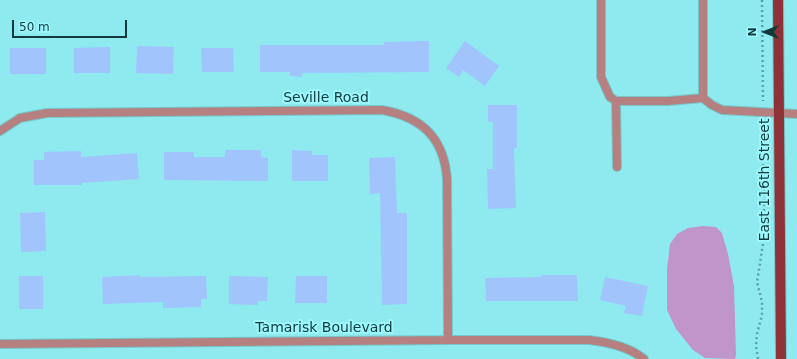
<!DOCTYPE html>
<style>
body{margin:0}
#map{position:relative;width:797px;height:359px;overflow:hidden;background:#8eeaef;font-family:"DejaVu Sans",sans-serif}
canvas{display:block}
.north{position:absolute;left:745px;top:12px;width:40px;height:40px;-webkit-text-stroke:3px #9cf8fd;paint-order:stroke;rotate:270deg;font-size:11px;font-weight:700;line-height:16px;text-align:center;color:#123a3c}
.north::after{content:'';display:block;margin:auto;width:14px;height:18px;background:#123a3c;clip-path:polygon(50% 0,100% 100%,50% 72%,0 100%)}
.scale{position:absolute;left:12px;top:20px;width:115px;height:18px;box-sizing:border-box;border:2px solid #123a3c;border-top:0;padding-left:5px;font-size:12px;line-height:14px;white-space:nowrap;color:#123a3c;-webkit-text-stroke:3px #9cf8fd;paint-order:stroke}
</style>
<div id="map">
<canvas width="797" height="359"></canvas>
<div class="north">N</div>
<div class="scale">50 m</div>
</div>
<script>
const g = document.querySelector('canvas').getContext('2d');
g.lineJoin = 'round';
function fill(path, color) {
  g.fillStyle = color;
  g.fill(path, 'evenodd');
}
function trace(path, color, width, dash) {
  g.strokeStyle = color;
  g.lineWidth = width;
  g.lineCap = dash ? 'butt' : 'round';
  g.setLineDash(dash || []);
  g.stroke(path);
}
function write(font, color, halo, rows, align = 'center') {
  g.font = font + ' "DejaVu Sans",sans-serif';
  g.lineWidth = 4;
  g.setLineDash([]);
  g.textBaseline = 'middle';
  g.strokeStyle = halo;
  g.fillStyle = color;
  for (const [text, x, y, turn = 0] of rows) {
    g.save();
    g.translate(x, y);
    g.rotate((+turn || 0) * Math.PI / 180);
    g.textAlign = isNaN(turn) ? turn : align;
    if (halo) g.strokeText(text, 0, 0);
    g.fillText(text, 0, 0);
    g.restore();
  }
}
fill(new Path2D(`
 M 703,226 L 716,227 L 722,233 L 728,254 L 734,286 L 736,355 L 735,359 L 705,358 L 693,350 L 676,329 L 667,310 L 667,269 L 670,244 L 677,234 L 688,228 Z`), '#c096ca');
fill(new Path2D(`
 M 429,41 L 429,72 L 302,73 L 302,77 L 290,76 L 290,72 L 260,72 L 260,45 L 384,45 L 384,42 Z
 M 465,41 L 499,66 L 485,86 L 463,70 L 459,77 L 446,68 Z
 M 137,46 L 174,47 L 173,74 L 136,73 Z
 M 110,47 L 110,73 L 74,73 L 74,48 Z
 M 10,48 L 46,48 L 46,74 L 10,74 Z
 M 201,48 L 233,48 L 234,72 L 202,72 Z
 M 488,105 L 517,105 L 517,148 L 514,148 L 516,208 L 488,209 L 487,169 L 493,169 L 493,122 L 488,122 Z
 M 225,150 L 261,150 L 261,157 L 268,158 L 268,181 L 164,180 L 164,152 L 194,152 L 194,157 L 225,157 Z
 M 292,150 L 312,151 L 312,155 L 328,155 L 328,181 L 292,181 Z
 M 81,151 L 81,157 L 137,153 L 139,179 L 82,183 L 82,185 L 34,185 L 34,160 L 44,160 L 44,152 Z
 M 395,157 L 397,213 L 407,213 L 407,304 L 382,305 L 380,193 L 370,194 L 369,158 Z
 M 45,212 L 46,251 L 21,252 L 20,213 Z
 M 140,275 L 140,277 L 206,276 L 207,299 L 201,299 L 201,307 L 163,308 L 163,302 L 103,304 L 102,277 Z
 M 542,275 L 577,275 L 578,301 L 486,301 L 485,278 L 542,277 Z
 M 19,276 L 43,276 L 43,309 L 19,309 Z
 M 229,276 L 268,277 L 267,301 L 258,301 L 258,305 L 229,304 Z
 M 296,276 L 327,276 L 327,303 L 295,303 Z
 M 605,277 L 648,286 L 642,316 L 624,313 L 626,306 L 600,300 Z`), '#a2c4fd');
const service = new Path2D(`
 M 601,0 L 601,77 L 610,97 L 616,101
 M 703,0 L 703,98
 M 617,167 L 616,101 L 668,101 L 703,98 L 712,105 L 722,110 L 797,114`);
const minor = new Path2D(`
 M 0,131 L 20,118 L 47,113 L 382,110 C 422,117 444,138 447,179 L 448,340
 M 0,344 L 448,340 L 589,340 C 608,342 629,347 644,359`);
const primary = new Path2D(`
 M 778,0 L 781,359`);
trace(service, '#75c7cb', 10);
trace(minor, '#75c7cb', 10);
trace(primary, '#75c7cb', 12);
trace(new Path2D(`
 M 762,0 L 763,101
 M 758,359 L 756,346 L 757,334 L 762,315 L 762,302 L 757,282 L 763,244 L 764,199 L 762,134 L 763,122`), '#5ba2a5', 2.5, [2, 3]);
trace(service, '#b5807f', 8);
trace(minor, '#b5807f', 8);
trace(primary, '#8e3237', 10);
write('14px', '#123a3c', '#9cf8fd', [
 ["Seville Road",326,98],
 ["East 116th Street",765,180,-90],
 ["Tamarisk Boulevard",324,328]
]);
</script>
